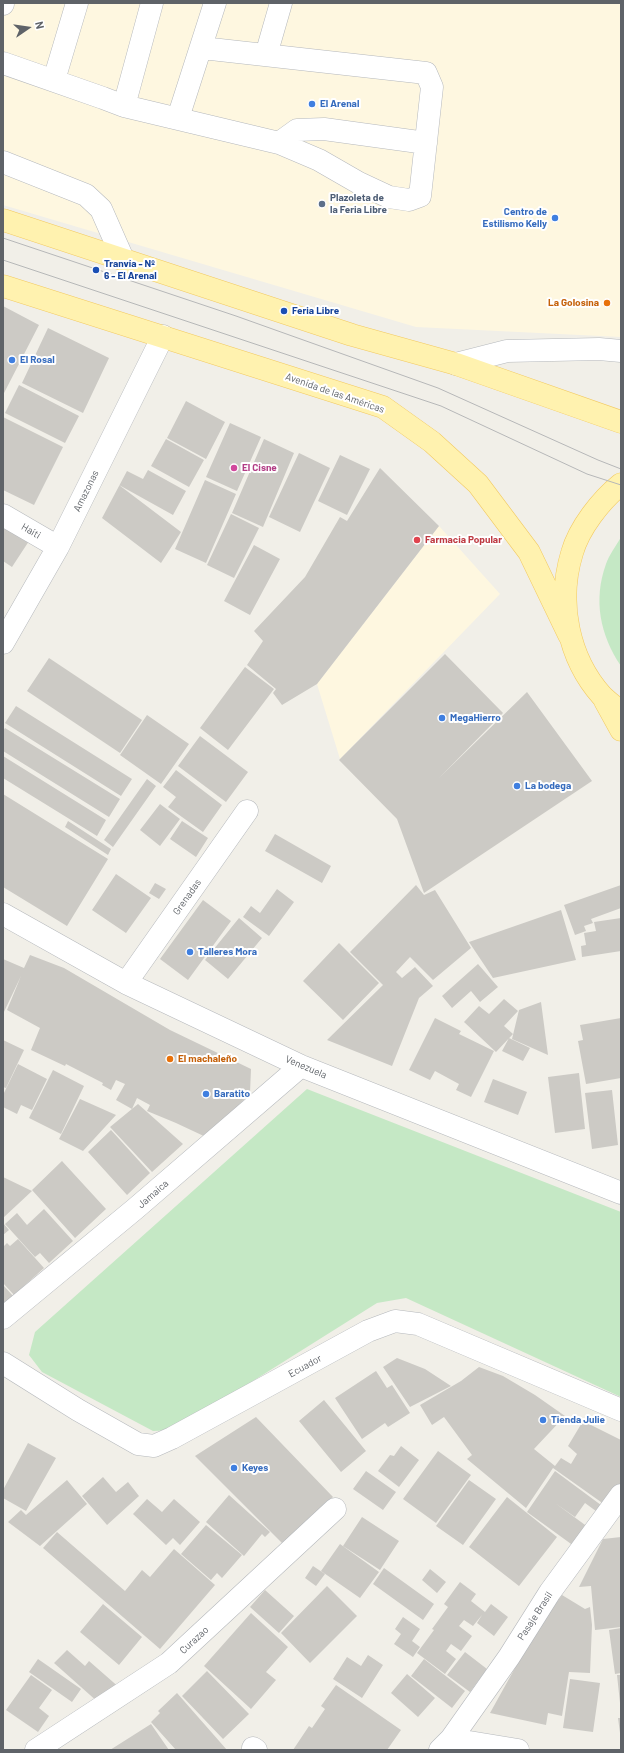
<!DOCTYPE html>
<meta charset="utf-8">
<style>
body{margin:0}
#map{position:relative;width:624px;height:1753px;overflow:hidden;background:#f1efe8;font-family:Barlow,sans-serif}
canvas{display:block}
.frame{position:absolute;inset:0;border:4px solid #5f6368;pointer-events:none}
.north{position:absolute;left:8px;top:8px;width:40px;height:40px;-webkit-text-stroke:3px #fff;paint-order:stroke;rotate:77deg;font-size:11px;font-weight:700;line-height:16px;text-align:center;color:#5f6368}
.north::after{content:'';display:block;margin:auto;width:14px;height:18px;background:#5f6368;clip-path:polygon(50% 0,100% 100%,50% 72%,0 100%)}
</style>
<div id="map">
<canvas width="624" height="1753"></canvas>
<div class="frame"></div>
<div class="north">N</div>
</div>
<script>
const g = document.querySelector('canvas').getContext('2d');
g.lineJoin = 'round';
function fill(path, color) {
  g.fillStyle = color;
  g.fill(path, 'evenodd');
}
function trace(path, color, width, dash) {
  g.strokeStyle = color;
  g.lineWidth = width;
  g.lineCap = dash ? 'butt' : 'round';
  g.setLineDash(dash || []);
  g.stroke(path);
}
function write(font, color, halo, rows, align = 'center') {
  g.font = font + ' Barlow,sans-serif';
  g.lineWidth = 4;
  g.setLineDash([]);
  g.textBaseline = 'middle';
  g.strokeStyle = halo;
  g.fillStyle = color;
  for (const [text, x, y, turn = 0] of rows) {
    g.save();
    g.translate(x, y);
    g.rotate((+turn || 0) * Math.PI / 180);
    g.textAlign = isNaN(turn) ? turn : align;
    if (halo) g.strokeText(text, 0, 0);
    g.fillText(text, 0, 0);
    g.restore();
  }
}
fill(new Path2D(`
 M 3,3 L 621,3 L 621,337 L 416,327 L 3,205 Z
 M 439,526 L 500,594 L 340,759 L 317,684 Z`), '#fef7e0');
fill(new Path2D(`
 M 621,537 L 621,666 C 600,635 593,600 606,564 C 609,555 616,546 621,537 Z
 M 307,1089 L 621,1212 L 621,1397 L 406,1298 L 377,1303 L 175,1430 L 153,1431 L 42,1372 L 29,1355 L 35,1332 Z`), '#c5e8c5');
fill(new Path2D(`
 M 3,306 L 39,325 L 3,395 Z
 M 48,328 L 109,358 L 83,413 L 22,383 Z
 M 19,385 L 79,416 L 65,443 L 5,413 Z
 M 186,401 L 225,422 L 206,459 L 167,438 Z
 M 3,417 L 63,447 L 34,505 L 3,490 Z
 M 230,423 L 261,437 L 237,491 L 206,477 Z
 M 166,439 L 204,460 L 189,487 L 151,466 Z
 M 264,439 L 294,453 L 263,527 L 232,513 Z
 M 299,453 L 330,468 L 300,532 L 269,517 Z
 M 340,455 L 370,469 L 347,515 L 318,501 Z
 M 380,468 L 439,526 L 317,684 L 282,705 L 273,693 L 276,689 L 247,665 L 263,641 L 254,631 L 305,577 L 340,517 L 347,521 Z
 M 148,470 L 186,491 L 173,515 L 119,485 L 181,532 L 161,563 L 102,518 L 127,471 L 143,479 Z
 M 205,480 L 236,494 L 206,563 L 175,549 Z
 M 231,514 L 259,528 L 234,578 L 207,565 Z
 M 3,525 L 29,541 L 12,567 L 3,561 Z
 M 254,545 L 280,559 L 250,615 L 224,601 Z
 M 445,654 L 503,713 L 439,778 L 527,692 L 592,781 L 424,893 L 397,819 L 339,760 Z
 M 49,658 L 142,720 L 120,753 L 27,691 Z
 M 245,667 L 274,689 L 228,750 L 200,728 Z
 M 16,706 L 132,779 L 121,796 L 5,723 Z
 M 147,715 L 189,744 L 161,784 L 120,755 Z
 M 5,728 L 120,799 L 109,817 L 3,751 L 3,731 Z
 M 200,736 L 248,772 L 226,802 L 178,766 Z
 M 3,756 L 106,820 L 97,836 L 3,778 Z
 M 176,770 L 222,805 L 203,832 L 168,807 L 176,797 L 163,787 Z
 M 147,779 L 156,786 L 113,847 L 104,840 Z
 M 3,794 L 108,859 L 67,926 L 3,887 Z
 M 160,804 L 180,819 L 160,846 L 140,830 Z
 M 68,821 L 111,849 L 108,855 L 65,827 Z
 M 182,821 L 208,838 L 196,857 L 170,839 Z
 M 275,834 L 331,866 L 322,883 L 265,851 Z
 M 116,874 L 151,898 L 126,933 L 92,910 Z
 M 155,883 L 166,889 L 159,899 L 149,893 Z
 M 416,885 L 424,895 L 435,890 L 471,948 L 433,980 L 410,957 L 396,972 L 402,978 L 415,967 L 433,986 L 419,998 L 392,1066 L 327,1040 L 383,985 L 350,952 Z
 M 621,885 L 621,908 L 591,919 L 593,923 L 584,926 L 586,931 L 575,935 L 564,905 Z
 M 277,889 L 294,902 L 269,936 L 243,917 L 251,906 L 260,913 Z
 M 203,900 L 231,921 L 188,980 L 160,959 Z
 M 561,910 L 576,960 L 493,978 L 469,942 Z
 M 239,918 L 262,938 L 228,979 L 205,960 Z
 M 621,918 L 621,951 L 582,957 L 581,946 L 586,945 L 584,933 L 596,931 L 594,922 Z
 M 339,943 L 379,983 L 343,1020 L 303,981 Z
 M 30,955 L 64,968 L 170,1030 L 251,1069 L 250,1093 L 208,1138 L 176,1123 L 147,1111 L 150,1105 L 137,1098 L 132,1109 L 116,1100 L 125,1084 L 116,1080 L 111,1090 L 102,1085 L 103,1083 L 66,1064 L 65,1066 L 31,1050 L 40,1028 L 7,1010 L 21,976 L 3,1014 L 3,959 L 24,968 Z
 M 478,964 L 498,987 L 480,1002 L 471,991 L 452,1008 L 442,996 Z
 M 504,999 L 518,1011 L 504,1026 L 513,1034 L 496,1052 L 464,1022 L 479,1006 L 489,1014 Z
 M 541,1002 L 548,1055 L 512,1039 L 519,1010 Z
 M 435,1018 L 461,1031 L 459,1034 L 494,1051 L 471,1097 L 456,1090 L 459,1084 L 435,1071 L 430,1080 L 409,1070 Z
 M 621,1018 L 621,1078 L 586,1084 L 578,1041 L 583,1040 L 580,1025 Z
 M 509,1038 L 530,1048 L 523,1061 L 502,1051 Z
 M 3,1040 L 24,1050 L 6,1088 L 3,1087 Z
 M 18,1064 L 47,1079 L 32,1110 L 21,1105 L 17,1114 L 3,1107 L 3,1095 Z
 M 53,1070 L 84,1086 L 61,1134 L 29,1118 Z
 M 579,1073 L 585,1129 L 555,1133 L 548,1077 Z
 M 493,1079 L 527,1092 L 518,1115 L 484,1102 Z
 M 612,1090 L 618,1145 L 592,1149 L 585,1093 Z
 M 80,1099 L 116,1115 L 83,1151 L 59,1139 Z
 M 138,1104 L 183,1144 L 152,1172 L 110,1127 Z
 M 111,1130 L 150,1173 L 127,1195 L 88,1152 Z
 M 62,1161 L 106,1209 L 75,1238 L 32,1190 Z
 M 3,1177 L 32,1191 L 3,1218 Z
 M 44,1209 L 73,1241 L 49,1263 L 40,1253 L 35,1257 L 5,1224 L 17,1213 L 27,1225 Z
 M 3,1223 L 9,1230 L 3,1235 Z
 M 18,1239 L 44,1268 L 14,1295 L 3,1283 L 3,1247 L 7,1243 L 10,1246 Z
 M 3,1285 L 14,1297 L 3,1307 Z
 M 397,1358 L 425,1369 L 451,1386 L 410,1407 L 383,1367 Z
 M 479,1367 L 503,1376 L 535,1395 L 565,1416 L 534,1449 L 555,1466 L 561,1458 L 571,1464 L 577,1454 L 568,1446 L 583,1421 L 621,1440 L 621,1492 L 608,1507 L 553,1468 L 526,1508 L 467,1459 L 472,1455 L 444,1417 L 432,1425 L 420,1405 L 461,1381 Z
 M 376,1371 L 387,1388 L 392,1385 L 410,1413 L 388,1427 L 385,1423 L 362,1439 L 335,1398 Z
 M 324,1400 L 366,1451 L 341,1472 L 299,1421 Z
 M 256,1417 L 333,1497 L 284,1545 L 195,1456 Z
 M 28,1443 L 56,1458 L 26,1511 L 3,1498 L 3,1490 Z
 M 401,1446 L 419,1460 L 399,1487 L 378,1471 L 390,1455 L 394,1456 Z
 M 438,1451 L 471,1475 L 436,1523 L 403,1499 Z
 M 366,1471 L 396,1492 L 383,1510 L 353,1489 Z
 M 555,1471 L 605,1508 L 600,1514 L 585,1503 L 575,1517 L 555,1503 L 592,1530 L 578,1549 L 527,1512 Z
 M 103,1477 L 116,1492 L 128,1482 L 139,1496 L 107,1525 L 82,1496 Z
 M 67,1480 L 87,1504 L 40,1546 L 8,1522 L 21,1510 L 26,1515 Z
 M 469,1480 L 496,1499 L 463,1545 L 436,1526 Z
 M 229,1495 L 270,1532 L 265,1537 L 262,1534 L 244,1556 L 206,1522 Z
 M 507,1497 L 557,1537 L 519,1586 L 469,1547 Z
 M 147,1499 L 162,1512 L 174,1499 L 200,1522 L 180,1545 L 173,1538 L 166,1545 L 133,1514 Z
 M 362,1517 L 399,1541 L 380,1570 L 343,1546 Z
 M 206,1525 L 242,1555 L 222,1578 L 217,1573 L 211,1580 L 181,1554 Z
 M 57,1532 L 125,1591 L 142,1570 L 150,1577 L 174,1549 L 215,1585 L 160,1649 L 43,1548 Z
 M 621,1537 L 621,1627 L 595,1630 L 591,1586 L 579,1587 L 603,1539 Z
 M 340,1544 L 379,1572 L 360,1598 L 321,1571 Z
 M 313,1566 L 325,1574 L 316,1586 L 305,1578 Z
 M 384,1568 L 434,1604 L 423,1620 L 373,1584 Z
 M 430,1569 L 446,1582 L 437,1593 L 422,1580 Z
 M 460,1582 L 476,1594 L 471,1601 L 485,1612 L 491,1604 L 508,1617 L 494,1636 L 477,1623 L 482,1615 L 473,1626 L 464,1620 L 459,1626 L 472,1636 L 461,1651 L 451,1644 L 446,1651 L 456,1659 L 445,1674 L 417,1653 L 434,1630 L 432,1629 L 448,1607 L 444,1604 Z
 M 327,1586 L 357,1616 L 310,1663 L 281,1633 Z
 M 265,1590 L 294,1616 L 279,1633 L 250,1607 Z
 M 562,1595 L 585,1609 L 590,1607 L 592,1625 L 590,1673 L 569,1672 L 562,1716 L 548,1713 L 546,1725 L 490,1713 L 535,1632 Z
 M 103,1604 L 142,1637 L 119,1665 L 80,1632 Z
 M 251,1613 L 288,1647 L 266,1672 L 276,1680 L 251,1709 L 204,1666 Z
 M 403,1617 L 420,1629 L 412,1641 L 420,1647 L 413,1657 L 394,1644 L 401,1634 L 395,1629 Z
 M 621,1628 L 621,1673 L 615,1674 L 609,1630 Z
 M 67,1650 L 85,1666 L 89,1661 L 121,1689 L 99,1703 L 54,1663 Z
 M 465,1652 L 487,1669 L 470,1692 L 447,1675 Z
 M 368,1655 L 383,1665 L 362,1698 L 333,1679 L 347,1657 L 361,1666 Z
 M 38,1659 L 81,1689 L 72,1702 L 29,1672 Z
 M 424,1659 L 465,1691 L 452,1708 L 411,1676 Z
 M 207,1671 L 249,1714 L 223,1739 L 182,1696 Z
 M 407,1674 L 435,1698 L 418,1717 L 391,1693 Z
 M 31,1675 L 52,1690 L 39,1708 L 49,1716 L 38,1732 L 6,1710 Z
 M 617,1675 L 621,1675 L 621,1703 L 620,1703 Z
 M 570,1679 L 600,1683 L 593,1732 L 563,1728 Z
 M 336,1685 L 401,1730 L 387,1750 L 293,1750 L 309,1726 L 312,1728 L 325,1709 L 321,1706 Z
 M 177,1693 L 227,1750 L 176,1750 L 151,1722 L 160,1713 L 158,1711 Z
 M 618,1718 L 621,1718 L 621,1733 L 620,1733 Z
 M 151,1724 L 169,1750 L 110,1750 Z`), '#cccac5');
const minor = new Path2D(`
 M 3,4 L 3,3
 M 266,55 L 281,3
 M 3,63 L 103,98 L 124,106 L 279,143 L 319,160 L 359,183 L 389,197 L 409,200 L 420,196 L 432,87 L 426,73 L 202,48
 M 54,80 L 77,3
 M 124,106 L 152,3
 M 178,118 L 215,3
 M 279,143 L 297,130 L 324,129 L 426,143
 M 3,162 L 86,195 L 101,209 L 123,259
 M 456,364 L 507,351 L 599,349 L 621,351
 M 3,515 L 58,547
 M 3,643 L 58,547 L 163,336
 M 3,914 L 126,983 L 301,1066 L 621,1193
 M 126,983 L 247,811
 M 3,1318 L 135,1209 L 301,1066
 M 3,1363 L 78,1410 L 138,1444 L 154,1446 L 172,1438 L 368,1331 L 395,1321 L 418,1324 L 621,1410
 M 451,1739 L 509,1657 L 550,1592 L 621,1495
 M 253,1748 L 256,1750
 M 36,1750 L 169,1663 L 335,1509
 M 440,1750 L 451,1739 L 518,1750`);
const major = new Path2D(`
 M 3,220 L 352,335 L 456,364 L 621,422
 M 3,286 L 383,407 L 432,442 L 478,484 L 529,552 L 569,635
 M 621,484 C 601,500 579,528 572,553 C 557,602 568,658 602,696 C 608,702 615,707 621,712
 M 605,701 L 621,730`);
trace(minor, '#b5b8bc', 23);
trace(major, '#f2c960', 23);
trace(minor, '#fff', 22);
trace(major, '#fff2af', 22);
trace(new Path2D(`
 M 3,238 L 236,316 L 438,388 L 598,460 L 621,469
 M 3,260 L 441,406 L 587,474 L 621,485`), '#b6b7b8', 1);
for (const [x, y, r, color] of [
 [312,104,4,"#3f7fe0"],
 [322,204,4,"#5c6f8a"],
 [555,218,4,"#3f7fe0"],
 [96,270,4,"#1a4fb4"],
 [607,303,4,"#e8710a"],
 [284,311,4,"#1a4fb4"],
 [12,360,4,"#3f7fe0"],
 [234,468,4,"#d1479c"],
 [417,540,4,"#e0444e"],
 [442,718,4,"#3f7fe0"],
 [517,786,4,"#3f7fe0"],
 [190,952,4,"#3f7fe0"],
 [170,1059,4,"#e8710a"],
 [206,1094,4,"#3f7fe0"],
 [543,1420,4,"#3f7fe0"],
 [234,1468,4,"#3f7fe0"]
]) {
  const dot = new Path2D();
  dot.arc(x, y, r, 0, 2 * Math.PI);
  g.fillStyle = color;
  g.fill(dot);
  trace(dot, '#fff', 1.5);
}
write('bold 10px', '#366cbe', '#fff', [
 ["El Arenal",320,104],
 ["Centro de",547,212,"right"],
 ["Estilismo Kelly",547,224,"right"],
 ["El Rosal",20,360],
 ["MegaHierro",450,718],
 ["La bodega",525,786],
 ["Talleres Mora",198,952],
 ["Baratito",214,1094],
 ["Tienda Julie",551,1420],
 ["Keyes",242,1468]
], 'left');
write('bold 10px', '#4e5e75', '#fff', [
 ["Plazoleta de",330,198],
 ["la Feria Libre",330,210]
], 'left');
write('bold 10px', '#164399', '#fff', [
 ["Tranvía - Nº",104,264],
 ["6 - El Arenal",104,276],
 ["Feria Libre",292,311]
], 'left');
write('bold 10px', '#c56008', '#fff', [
 ["La Golosina",599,303],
 ["El machaleño",178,1059,"left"]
], 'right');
write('10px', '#5f6368', '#fff', [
 ["Avenida de las Américas",335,393,19],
 ["Amazonas",86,491,-64],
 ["Haiti",31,531,30],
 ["Grenadas",187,897,-55],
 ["Venezuela",306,1067,23],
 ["Jamaica",153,1194,-41],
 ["Ecuador",305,1366,-29],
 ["Pasaje Brasil",535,1616,-57],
 ["Curazao",194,1640,-43]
]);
write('bold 10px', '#b23c85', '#fff', [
 ["El Cisne",242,468]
], 'left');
write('bold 10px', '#be3a42', '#fff', [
 ["Farmacia Popular",425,540]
], 'left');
</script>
